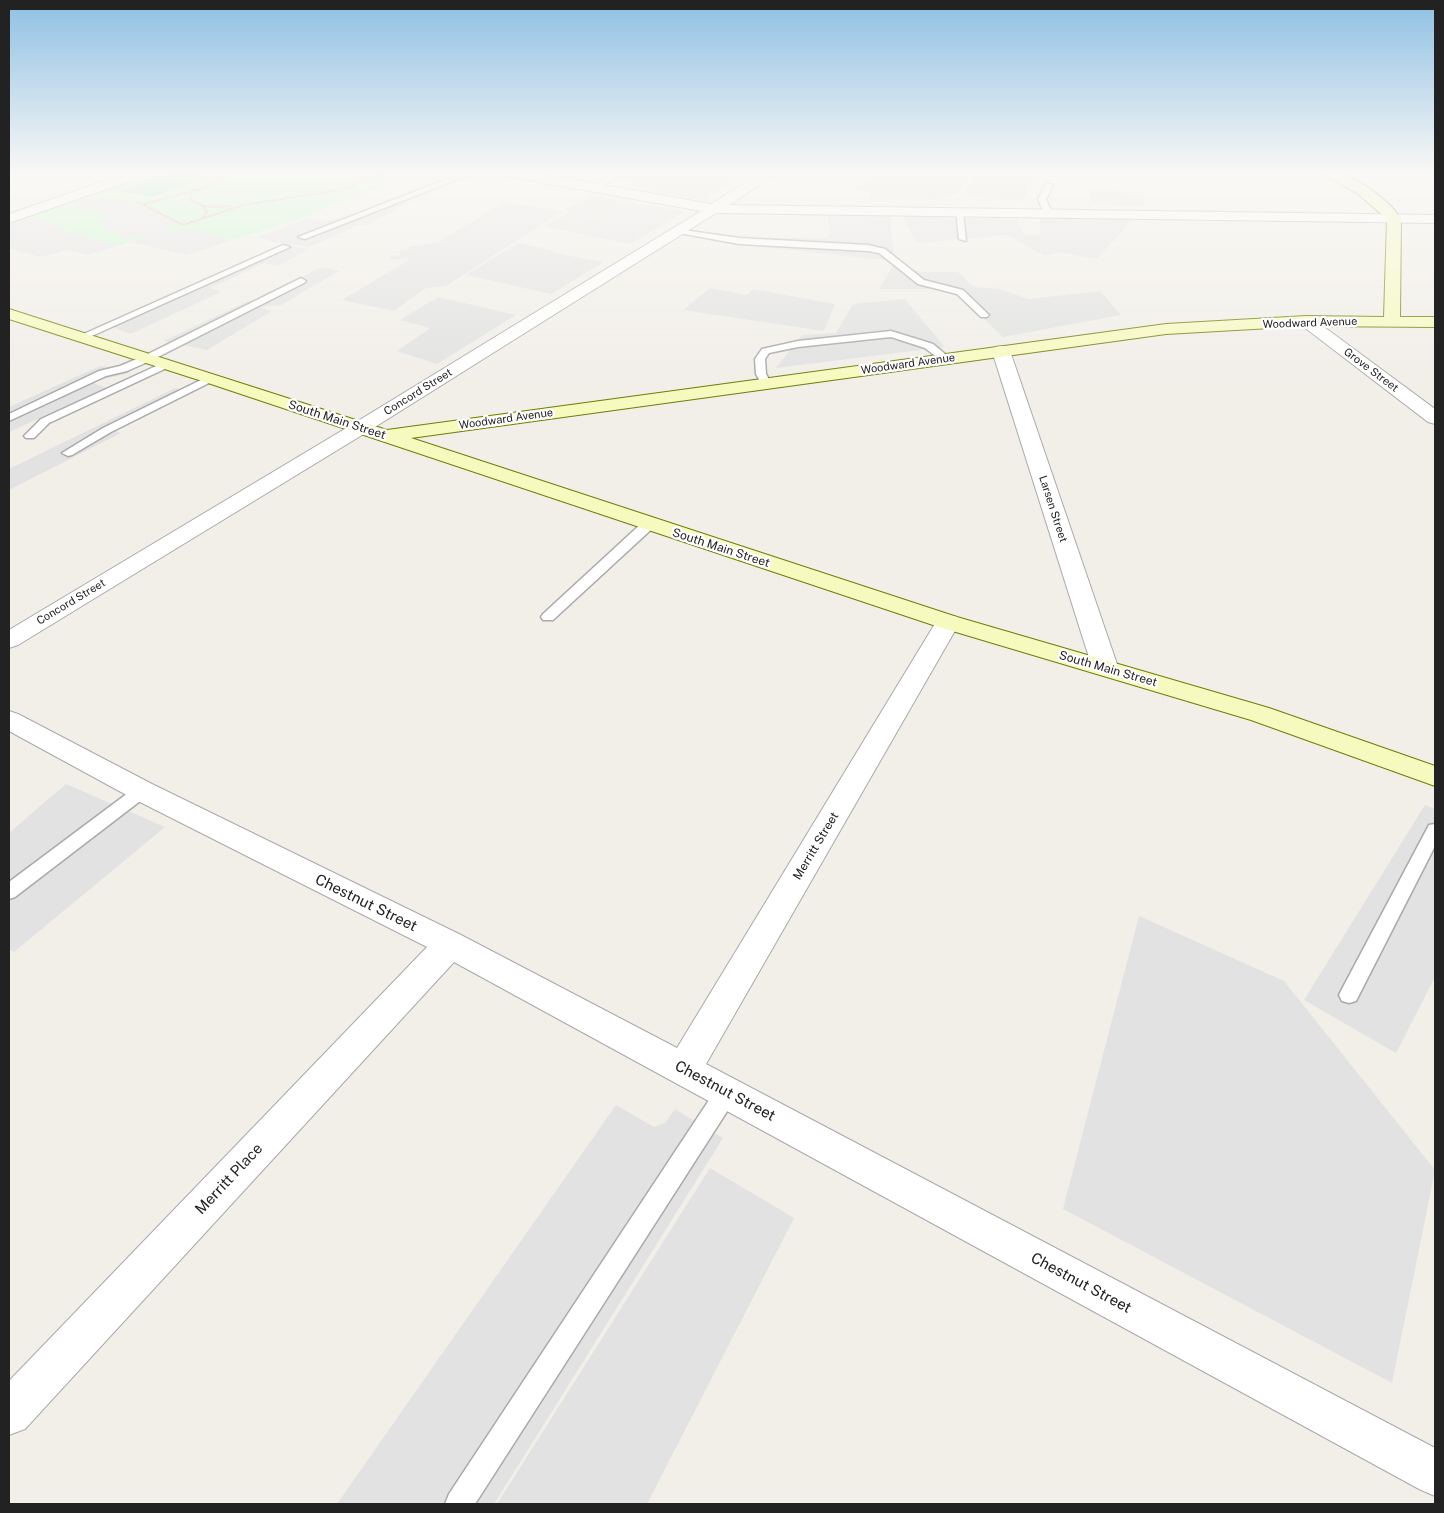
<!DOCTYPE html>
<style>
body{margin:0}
#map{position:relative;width:1444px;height:1513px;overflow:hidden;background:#f2efe9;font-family:"Public Sans",sans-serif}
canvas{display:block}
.frame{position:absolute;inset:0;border:10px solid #222;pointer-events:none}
</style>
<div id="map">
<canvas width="1444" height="1513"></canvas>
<div class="frame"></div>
</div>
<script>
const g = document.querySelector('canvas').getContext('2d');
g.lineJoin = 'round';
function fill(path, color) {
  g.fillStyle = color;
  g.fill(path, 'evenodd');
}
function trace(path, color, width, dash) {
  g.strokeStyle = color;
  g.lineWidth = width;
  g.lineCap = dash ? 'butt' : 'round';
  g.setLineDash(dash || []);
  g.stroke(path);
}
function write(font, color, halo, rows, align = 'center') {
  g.font = font + ' "Public Sans",sans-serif';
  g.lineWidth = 4.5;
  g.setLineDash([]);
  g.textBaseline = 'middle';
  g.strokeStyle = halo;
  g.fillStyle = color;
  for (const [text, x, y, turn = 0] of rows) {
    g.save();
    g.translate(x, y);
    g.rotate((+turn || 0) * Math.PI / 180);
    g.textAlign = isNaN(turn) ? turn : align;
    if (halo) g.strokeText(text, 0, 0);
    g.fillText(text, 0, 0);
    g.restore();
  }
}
fill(new Path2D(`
 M 151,172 L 416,172 L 302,218 L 187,255 L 130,242 L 117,246 L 64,231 L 62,227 L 30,215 Z`), '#c8facc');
fill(new Path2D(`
 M 171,172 L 189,172 L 208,176 L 152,197 L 120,191 Z`), '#88e0be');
fill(new Path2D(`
 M 611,172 L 652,173 L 747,172 L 706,199 L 695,199 L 628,186 L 633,182 L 602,179 Z
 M 873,172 L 972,172 L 957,195 L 942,196 L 943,200 L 868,199 L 872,192 L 857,190 Z
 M 978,172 L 1035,172 L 1023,202 L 962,195 Z
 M 1088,187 L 1146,195 L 1143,207 L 1091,203 Z
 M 416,189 L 433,191 L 396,208 L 397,210 L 364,226 L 358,225 L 310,247 L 273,242 L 258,237 L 309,218 L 325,221 L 345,217 Z
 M 591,195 L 682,211 L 684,212 L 630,244 L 544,226 L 569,213 L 637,226 L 566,212 L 566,209 Z
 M 107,196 L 138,204 L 126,209 L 143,206 L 176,223 L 163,229 L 175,233 L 189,228 L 230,240 L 187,255 L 130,242 L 143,237 L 143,234 L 126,239 L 98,222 L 111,217 L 98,212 L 67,205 L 84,199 L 94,199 Z
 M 504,202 L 563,211 L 446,286 L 426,288 L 394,311 L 342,300 L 409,260 L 407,258 L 391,260 L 389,256 L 400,255 L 399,251 L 409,250 L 409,246 L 437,243 Z
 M 827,213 L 890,213 L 894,261 L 760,247 L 754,238 L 828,238 L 830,233 Z
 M 902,216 L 1016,219 L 1024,234 L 1040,235 L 1040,218 L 1134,218 L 1097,259 L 1059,252 L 1045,256 L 1008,235 L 917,243 Z
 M 32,217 L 62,227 L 64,231 L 117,246 L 88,255 L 68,250 L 40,257 L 9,248 L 9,225 Z
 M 518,243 L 556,251 L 554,253 L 604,262 L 551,294 L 466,275 Z
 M 285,245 L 309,249 L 278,266 L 264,263 L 210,288 L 221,292 L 131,334 L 103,324 L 214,278 L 212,277 Z
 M 893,266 L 924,272 L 958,272 L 974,287 L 999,289 L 1029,299 L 1100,291 L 1121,315 L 1003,337 L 952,289 L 879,289 Z
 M 322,267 L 339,271 L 281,305 L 260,307 L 272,311 L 207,350 L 164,341 L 248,301 L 252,302 Z
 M 710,288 L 747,295 L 753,289 L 835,304 L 824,331 L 683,310 Z
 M 438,297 L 516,315 L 437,364 L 397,351 L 430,328 L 400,320 Z
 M 905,299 L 945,347 L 776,368 L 802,335 L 836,333 L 853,304 Z
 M 100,366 L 112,367 L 131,373 L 95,381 L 95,384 L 106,388 L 9,432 L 9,407 Z
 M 175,388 L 190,393 L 115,431 L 121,433 L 9,490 L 9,469 Z
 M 66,784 L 165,827 L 14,952 L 9,949 L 9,833 Z
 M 1425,805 L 1435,809 L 1435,977 L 1396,1053 L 1304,1000 Z
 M 1139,916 L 1284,981 L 1435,1170 L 1392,1383 L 1063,1209 Z
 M 616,1105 L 654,1127 L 665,1123 L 675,1109 L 723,1138 L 494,1504 L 337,1504 Z
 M 710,1168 L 794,1218 L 647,1504 L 497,1504 Z`), '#e2e2e2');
const lane = new Path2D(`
 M 465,172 L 476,172 L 305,239 L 298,237 Z
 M 616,172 L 625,172 L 597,190 L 590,188 Z
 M 1046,183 L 1053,185 L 1046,199 L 1052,213 L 1048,215 L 1044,213 L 1038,199 Z
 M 956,210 L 963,212 L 966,241 L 959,239 Z
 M 676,229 L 739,238 L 868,245 L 885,249 L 924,280 L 963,290 L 989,315 L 987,317 L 981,317 L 957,294 L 918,284 L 879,253 L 868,251 L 739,244 L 679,233 L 676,233 Z
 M 283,245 L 290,247 L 85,339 L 82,340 L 77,337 Z
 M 301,278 L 306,281 L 304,283 L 152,360 L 127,371 L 106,376 L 9,421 L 9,414 L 99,371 L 120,366 L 144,356 Z
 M 891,331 L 933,344 L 951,359 L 950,361 L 942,361 L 925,348 L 891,337 L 798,347 L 769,353 L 765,359 L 766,374 L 771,383 L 770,385 L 762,385 L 756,374 L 755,359 L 762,349 L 798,341 Z
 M 167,361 L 171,362 L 172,364 L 171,366 L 49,423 L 34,438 L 26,438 L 24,436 L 41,419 Z
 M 211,375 L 216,378 L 215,380 L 111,432 L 72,455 L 68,456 L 62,453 L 103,428 Z
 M 649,520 L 654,521 L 655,524 L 654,527 L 553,620 L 543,620 L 541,617 L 543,614 L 644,521 Z
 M 142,785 L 148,787 L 150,791 L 148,795 L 15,897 L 9,899 L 9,882 L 136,787 Z
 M 1435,824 L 1435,846 L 1356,1001 L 1349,1003 L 1342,1001 L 1339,995 L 1342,989 L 1429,825 Z
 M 727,1082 L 735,1085 L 738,1092 L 735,1099 L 475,1504 L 445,1504 L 449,1494 L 719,1085 Z`);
const street = new Path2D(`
 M 130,172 L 149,172 L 147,175 L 9,223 L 9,214 Z
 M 500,172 L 530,172 L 711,204 L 763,172 L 779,172 L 729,205 L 1435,215 L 1435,223 L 716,213 L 367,432 L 18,645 L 9,648 L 9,630 L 353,424 L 701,211 L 506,176 Z
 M 1306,316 L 1312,318 L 1435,409 L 1435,424 L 1428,422 L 1300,324 L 1298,321 L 1300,318 Z
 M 1001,346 L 1007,347 L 1010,351 L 1118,667 L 1114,673 L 1105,675 L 1096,673 L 1092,667 L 992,351 L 995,347 Z
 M 948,615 L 957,617 L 960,622 L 706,1064 L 1435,1448 L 1435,1496 L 1419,1489 L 454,962 L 25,1429 L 9,1435 L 9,1381 L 427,947 L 132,798 L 9,731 L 9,711 L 18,714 L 152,784 L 461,935 L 677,1048 L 936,622 L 939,617 Z`);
const secondary = new Path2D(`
 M 1320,172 C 1326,172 1334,171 1340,173 C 1362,181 1387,199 1401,218 L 1400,317 L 1435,317 L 1435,327 L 1306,326 L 1166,334 L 411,438 L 957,617 L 1269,708 L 1435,766 L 1435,786 L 1251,720 L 939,627 L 205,382 L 9,319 L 9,309 L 387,430 L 1166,324 L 1306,316 L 1384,317 L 1387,219 L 1358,194 Z`);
trace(lane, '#a9a9a9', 3);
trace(street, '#a9a9a9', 2);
trace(secondary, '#707d05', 2);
trace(new Path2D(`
 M 183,188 L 198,190
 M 191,193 L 190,199 C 201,209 217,207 231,206
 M 137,202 L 183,225 L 243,205 L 341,190 L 355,185 L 366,177 L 399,173
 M 144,204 L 201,189 L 232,172
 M 203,207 L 207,212 L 203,218`), '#fa8072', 2, [1, 1]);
fill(lane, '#fff');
fill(street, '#fff');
fill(secondary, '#f7fabf');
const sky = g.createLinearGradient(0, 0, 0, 384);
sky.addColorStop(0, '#8fc0e4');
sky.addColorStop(0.45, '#f9f8f5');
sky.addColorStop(1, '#f9f8f500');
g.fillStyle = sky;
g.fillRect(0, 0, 1444, 384);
write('11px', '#222', '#fff', [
 ["Woodward Avenue",1310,323,-2],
 ["Woodward Avenue",908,364,-8],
 ["Grove Street",1371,370,37],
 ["Concord Street",418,392,-32],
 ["Woodward Avenue",506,419,-8],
 ["Larsen Street",1053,509,72],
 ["Concord Street",71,602,-31]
]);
write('12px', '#222', '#fff', [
 ["South Main Street",337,420,18],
 ["South Main Street",721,548,18],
 ["South Main Street",1108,669,16],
 ["Merritt Street",816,846,-59]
]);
write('15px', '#222', '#fff', [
 ["Chestnut Street",366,903,26],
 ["Chestnut Street",725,1091,28],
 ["Merritt Place",229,1179,-47],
 ["Chestnut Street",1081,1283,28]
]);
</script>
